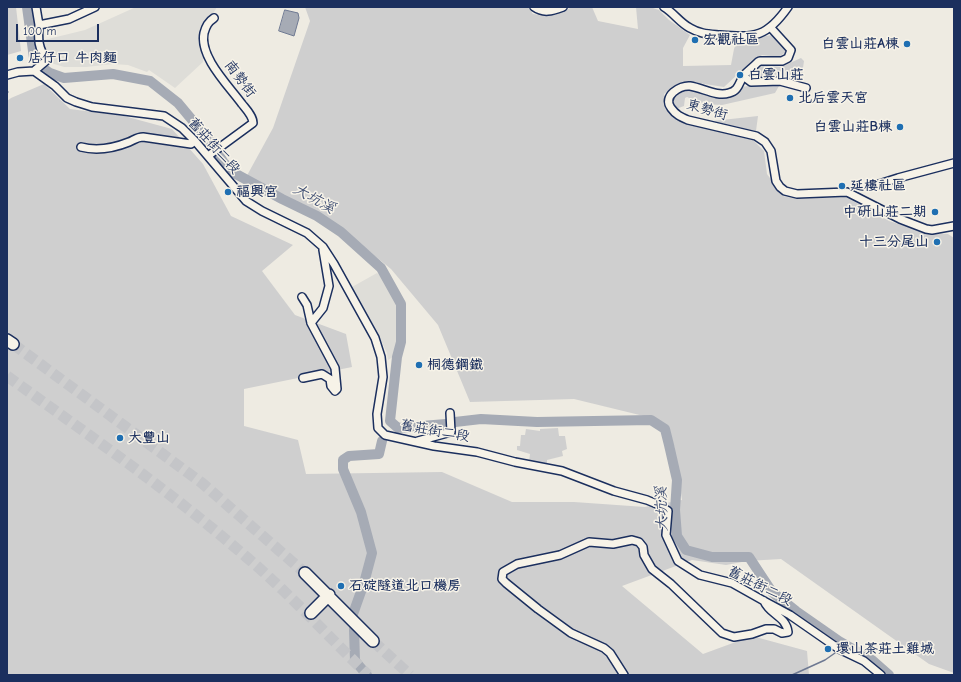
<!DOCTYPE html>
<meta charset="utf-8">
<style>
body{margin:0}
#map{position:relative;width:961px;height:682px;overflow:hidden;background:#eeebe2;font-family:"Comic Neue",sans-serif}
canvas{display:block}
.frame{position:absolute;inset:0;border:8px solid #1b2f5e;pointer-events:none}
.scale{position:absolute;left:16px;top:24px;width:83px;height:18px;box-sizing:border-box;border:2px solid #1b2f5e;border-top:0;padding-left:5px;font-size:12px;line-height:14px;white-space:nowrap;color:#1b2f5e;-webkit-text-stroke:3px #f7f3e8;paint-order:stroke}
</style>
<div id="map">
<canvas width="961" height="682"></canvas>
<div class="frame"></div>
<div class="scale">100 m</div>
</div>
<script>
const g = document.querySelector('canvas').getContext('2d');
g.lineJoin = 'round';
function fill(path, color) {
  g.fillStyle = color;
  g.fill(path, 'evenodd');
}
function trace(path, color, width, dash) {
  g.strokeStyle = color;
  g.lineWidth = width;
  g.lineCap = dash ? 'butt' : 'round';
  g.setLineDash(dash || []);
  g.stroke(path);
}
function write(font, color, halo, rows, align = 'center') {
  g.font = font + ' "Comic Neue","LXGW WenKai TC",sans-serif';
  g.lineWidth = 3;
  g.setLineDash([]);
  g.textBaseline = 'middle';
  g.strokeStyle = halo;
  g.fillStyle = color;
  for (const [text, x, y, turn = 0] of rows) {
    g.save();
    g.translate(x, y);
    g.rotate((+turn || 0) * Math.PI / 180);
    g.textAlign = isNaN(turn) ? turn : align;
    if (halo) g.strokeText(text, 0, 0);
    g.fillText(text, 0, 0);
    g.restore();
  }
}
fill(new Path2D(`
 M 136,7 L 217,7 L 202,32 L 203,62 L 175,88 L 149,70 L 147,72 L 128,65 L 113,64 L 86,67 L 64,67 L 51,63 L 42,50 L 44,40 L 85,30 Z
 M 377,273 L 384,279 L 394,296 L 399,310 L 400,327 L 396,355 L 388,360 L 387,353 L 377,332 L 352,287 Z`), '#deddd8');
fill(new Path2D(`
 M 7,7 L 16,7 L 21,51 L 7,55 Z
 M 305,7 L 528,7 L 533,14 L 550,16 L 573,7 L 592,7 L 598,21 L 638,29 L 636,7 L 650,7 L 659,10 L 669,20 L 690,35 L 683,48 L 683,66 L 731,65 L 734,49 L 737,41 L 772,35 L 786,51 L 780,57 L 762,55 L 750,63 L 724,87 L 692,82 L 675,85 L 664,94 L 667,111 L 690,122 L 753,140 L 764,151 L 767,174 L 783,196 L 797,199 L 846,197 L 889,221 L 928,233 L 948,234 L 954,238 L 954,673 L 929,664 L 781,559 L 747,561 L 726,565 L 692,560 L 622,586 L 703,654 L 752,636 L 807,651 L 809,675 L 7,675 L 7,101 L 11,98 L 44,84 L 70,109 L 124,116 L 172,129 L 203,164 L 231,216 L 293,245 L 262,271 L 295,315 L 346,334 L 352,367 L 244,389 L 244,426 L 298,440 L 306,474 L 442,472 L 512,502 L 574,502 L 645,507 L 682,500 L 674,446 L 652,418 L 574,399 L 470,402 L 438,325 L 391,269 L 354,239 L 292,203 L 244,181 L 273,128 L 310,21 Z
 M 801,58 L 804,61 L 801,82 L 780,77 L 753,79 L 752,74 L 760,65 L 781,67 Z
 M 779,86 L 775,93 L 722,105 L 702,104 L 687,97 L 685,98 L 684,106 L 676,109 L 672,105 L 671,98 C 687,80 703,98 722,97 C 728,97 735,90 741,87 C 749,85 769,86 779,86 Z
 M 758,116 L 756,131 L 713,121 Z
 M 558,428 L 559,436 L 565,436 L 567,449 L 562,451 L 563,456 L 547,460 L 547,464 L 529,462 L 530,454 L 517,450 L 517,446 L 520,446 L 521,435 L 525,435 L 526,429 L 540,431 L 540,429 Z`), '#cfcfcf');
const water = new Path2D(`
 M 285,10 L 298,13 L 299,18 L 294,36 L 279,31 Z`);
fill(water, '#a6abb5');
trace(water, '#6e7992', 1);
trace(new Path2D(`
 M 7,92 L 8,92
 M 839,643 L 839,641
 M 792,675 L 825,660 L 835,653`), '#6e7992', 1.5);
trace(new Path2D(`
 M 27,7 L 34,58 L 40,66 L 50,73 L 64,78 L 113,74 L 150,81 L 178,103 L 213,145 L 224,163 L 236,174 L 282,199 L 317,216 L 341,232 L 381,268 L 401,304 L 401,342 L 397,357 L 390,421 L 398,428 L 446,424
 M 455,422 L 481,419 L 537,422 L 651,420 L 665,429 L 669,445 L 677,480 L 675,510 L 677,536 L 686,550 L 712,557 L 749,557 L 772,592 L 796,611 L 839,641 L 872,660 L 889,675
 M 353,614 L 364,583 L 372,553 L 361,512 L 343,469 L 343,460 L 349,456 L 379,454 L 382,441
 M 354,629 L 355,661 L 367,675`), '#a6abb5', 10);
trace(new Path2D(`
 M 13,344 L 202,483 L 305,573
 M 7,376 C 87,434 169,490 244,555 C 288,592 327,635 368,675
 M 373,641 L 410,675`), '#c4c5c8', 11, [11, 5.5]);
const minor = new Path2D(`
 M 36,7 L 39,25 L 69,19 L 95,7
 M 534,7 C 544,14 552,11 563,7
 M 664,7 C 674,13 680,23 690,28 C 700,34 709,34 720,35 C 755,38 767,37 788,7
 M 771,28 L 791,50 L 788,58 L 782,61 L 760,61 L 758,62 C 753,67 748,71 744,75 C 739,82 739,91 729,93 C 717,97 703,88 690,86 C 680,85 662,96 671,108 C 676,115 681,117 688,120 L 756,136 L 765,142 L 771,151 L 776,181 L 780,187 L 785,191 L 797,194 L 847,192 L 900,219 L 926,229 L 932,230 L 954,226
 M 34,71 L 55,86 L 67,98 L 76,102 L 92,107 L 164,116 L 182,128 L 195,141 L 246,201 L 262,211 L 307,233 L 323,247 L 334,264 L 375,338 L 381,357 L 383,377 L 377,414 L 378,428 L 385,435 L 434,446 L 477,452 L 515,462 L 562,471 L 614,491 L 647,500 L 659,505 L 668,511 L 666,535 L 678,561 L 700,575 L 732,583 L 764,601 L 790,615 L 839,649 L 864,661 L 881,675
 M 34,71 L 47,60 C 38,48 38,40 39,25
 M 7,75 L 18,72 L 34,71
 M 743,76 L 751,82 L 780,81 L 806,88
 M 81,147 C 96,151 114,148 129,142 C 134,140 137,137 143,137 L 191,144 L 195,141
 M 208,156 L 253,123 C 253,116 246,109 242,104 C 229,86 199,57 204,33 C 206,26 208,22 214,18
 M 873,184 L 876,185 L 898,178 L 954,163
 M 302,297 L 307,305 L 311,323 L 335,368 L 337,389 L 335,391 L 331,386 L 330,379 L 322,374 L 303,378
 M 311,323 L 323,308 L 329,286 L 323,250
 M 418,441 L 451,432 L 450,413
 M 624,675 L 610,653 L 604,648 L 571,633 L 538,609 L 506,583 L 502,579 L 503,572 L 517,564 L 560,555 L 589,542 L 613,544 L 632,540 L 639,542 L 643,547 L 644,555 L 652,569 L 671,584 L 722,633 L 734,637 L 752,634 L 766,629 L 774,629 L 782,633 L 788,632 C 786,616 770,615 764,601`);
const highway = new Path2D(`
 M 7,340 L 13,344
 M 305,573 L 373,641
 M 311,613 L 329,595`);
trace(minor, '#1b2f5e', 10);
trace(highway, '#1b2f5e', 14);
trace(minor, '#f7f3e8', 7);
trace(highway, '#f7f3e8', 11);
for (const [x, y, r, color] of [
 [695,40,4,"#1f6fb2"],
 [907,44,4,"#1f6fb2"],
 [20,58,4,"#1f6fb2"],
 [740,75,4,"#1f6fb2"],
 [790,98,4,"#1f6fb2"],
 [900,127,4,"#1f6fb2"],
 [842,186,4,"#1f6fb2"],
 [228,192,4,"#1f6fb2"],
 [935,212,4,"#1f6fb2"],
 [937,242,4,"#1f6fb2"],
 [419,365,4,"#1f6fb2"],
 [120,438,4,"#1f6fb2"],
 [341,586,4,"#1f6fb2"],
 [828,649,4,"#1f6fb2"]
]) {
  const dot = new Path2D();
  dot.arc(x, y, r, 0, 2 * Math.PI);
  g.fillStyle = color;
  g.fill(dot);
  trace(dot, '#f7f3e8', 1.5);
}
write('bold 14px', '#1b2f5e', '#f7f3e8', [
 ["宏觀社區",703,40],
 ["白雲山莊A棟",899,44,"right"],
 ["店仔口 牛肉麵",28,58],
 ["白雲山莊",748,75],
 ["北后雲天宮",798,98],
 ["白雲山莊B棟",892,127,"right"],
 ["延樓社區",850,186],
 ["福興宮",236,192],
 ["中研山莊二期",927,212,"right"],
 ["十三分尾山",929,242,"right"],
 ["桐德鋼鐵",427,365],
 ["大豐山",128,438],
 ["石碇隧道北口機房",349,586],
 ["環山茶莊土雞城",836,649]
], 'left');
write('14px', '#1b2f5e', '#f7f3e8', [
 ["南勢街",240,79,53],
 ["東勢街",707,110,16],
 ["舊莊街二段",214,146,48],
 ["舊莊街二段",435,431,10],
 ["舊莊街二段",760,586,27]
]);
write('italic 15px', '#455478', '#f7f3e8', [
 ["大坑溪",314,199,29],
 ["大坑溪",662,509,-92]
]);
</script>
